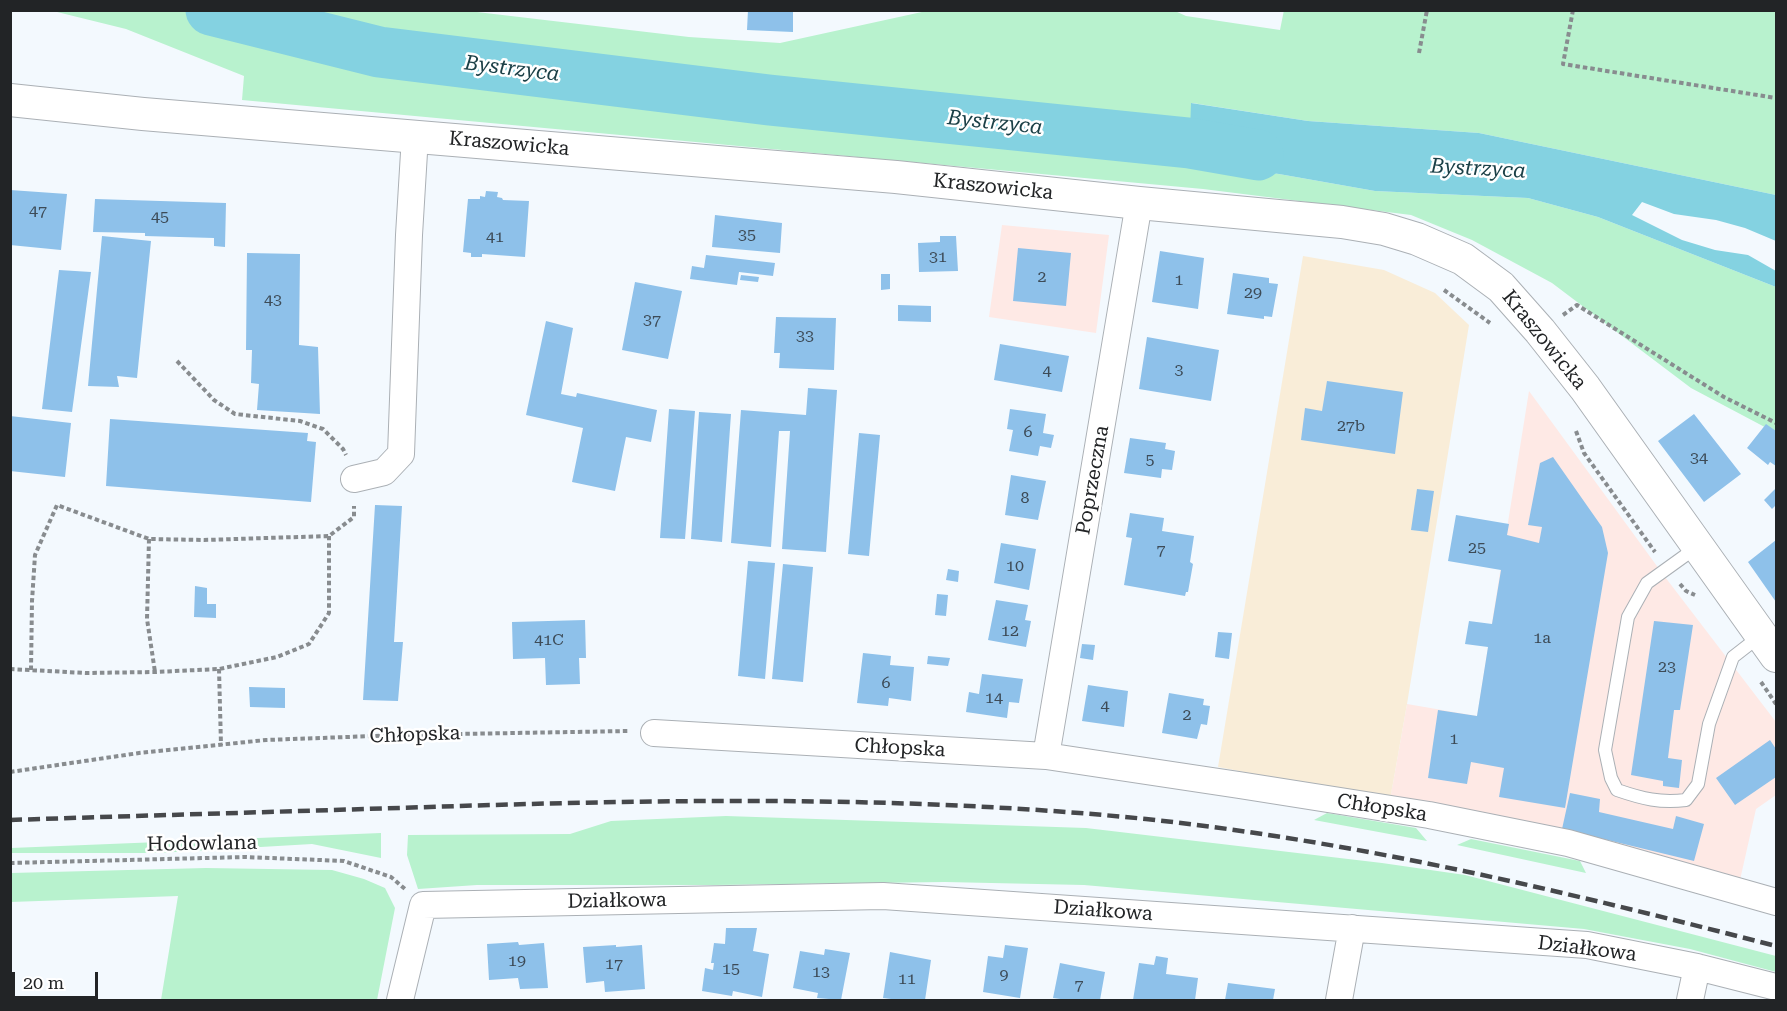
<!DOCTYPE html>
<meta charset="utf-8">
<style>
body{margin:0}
#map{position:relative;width:1787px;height:1011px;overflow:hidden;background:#f3f9fe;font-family:"Roboto Serif",serif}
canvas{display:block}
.frame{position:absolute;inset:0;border:12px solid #222426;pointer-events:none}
.scale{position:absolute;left:12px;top:972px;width:86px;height:27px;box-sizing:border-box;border:3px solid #222426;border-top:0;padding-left:8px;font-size:18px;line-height:21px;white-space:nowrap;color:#222426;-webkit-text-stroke:4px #fff;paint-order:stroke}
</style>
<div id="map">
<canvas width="1787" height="1011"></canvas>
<div class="frame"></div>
<div class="scale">20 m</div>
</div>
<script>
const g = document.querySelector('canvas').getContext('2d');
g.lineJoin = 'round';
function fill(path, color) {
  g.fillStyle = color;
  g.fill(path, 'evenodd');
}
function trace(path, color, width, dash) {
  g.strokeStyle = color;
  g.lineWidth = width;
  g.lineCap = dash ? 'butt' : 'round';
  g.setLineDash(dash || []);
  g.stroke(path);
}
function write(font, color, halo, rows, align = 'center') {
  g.font = font + ' "Roboto Serif",serif';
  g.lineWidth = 5;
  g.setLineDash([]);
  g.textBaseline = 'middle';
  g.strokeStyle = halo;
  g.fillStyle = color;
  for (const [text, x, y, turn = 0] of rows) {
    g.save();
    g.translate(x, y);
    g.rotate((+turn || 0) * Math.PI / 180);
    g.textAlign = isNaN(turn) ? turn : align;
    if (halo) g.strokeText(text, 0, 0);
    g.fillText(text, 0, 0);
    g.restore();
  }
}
fill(new Path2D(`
 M 1002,225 L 1109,235 L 1096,333 L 989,317 Z
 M 1529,391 L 1662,573 L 1776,722 L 1776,795 L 1756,809 L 1740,880 L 1390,800 L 1407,704 L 1477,716 Z`), '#fee9e5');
fill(new Path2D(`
 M 1303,256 L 1384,270 L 1435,293 L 1469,325 L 1407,704 L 1390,800 L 1218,767 Z`), '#f9edd8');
fill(new Path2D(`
 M 460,10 L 689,37 L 780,43 L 931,10 L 1175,11 L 1186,16 L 1280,30 L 1284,10 L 1776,11 L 1776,195 L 1479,133 L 1308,121 L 1192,103 L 1189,163 L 1279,174 L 1375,191 L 1528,198 L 1598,217 L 1776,287 L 1776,433 L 1691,388 L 1552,283 L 1472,240 L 1411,215 L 1203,189 L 242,100 L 244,76 L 126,29 L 53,11 Z
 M 1327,813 L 1416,828 L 1427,841 L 1314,820 Z
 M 726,816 L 1086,828 L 1382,863 L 1465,875 L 1776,956 L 1776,972 L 1690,949 L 1584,929 L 1084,885 L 945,882 L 713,885 L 477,885 L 418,889 L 407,855 L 408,835 L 570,834 L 611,821 Z
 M 381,833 L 381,858 L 312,844 L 158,853 L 11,853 L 11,848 Z
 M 1471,839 L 1580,861 L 1586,873 L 1457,845 Z
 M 206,868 L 332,870 L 364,879 L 385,888 L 395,908 L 377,1000 L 161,1000 L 178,896 L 11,902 L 11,873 Z`), '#b8f2ce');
fill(new Path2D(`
 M 1191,103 L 1308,121 L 1479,133 L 1776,195 L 1776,241 L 1745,228 L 1716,220 L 1674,214 L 1642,202 L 1632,215 L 1682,240 L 1715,250 L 1748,255 L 1776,271 L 1776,287 L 1598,217 L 1528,198 L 1375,191 L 1279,174 L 1189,163 Z`), '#84d2e1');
trace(new Path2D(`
 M 211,10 L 379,52 L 769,100 L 1189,143 L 1258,155`), '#84d2e1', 51);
fill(new Path2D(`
 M 748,10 L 793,10 L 793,32 L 747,30 Z
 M 10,190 L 67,194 L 61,250 L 10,245 Z
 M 486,191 L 498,192 L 497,197 L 502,198 L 503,200 L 529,201 L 525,257 L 482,254 L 482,257 L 471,257 L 471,253 L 463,252 L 468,199 L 480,199 L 480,196 L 485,197 Z
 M 95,199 L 226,203 L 225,247 L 214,246 L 214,238 L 145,236 L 145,233 L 93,232 Z
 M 715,215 L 782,223 L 780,253 L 712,247 Z
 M 102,236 L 151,241 L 137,378 L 117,376 L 119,387 L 88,386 Z
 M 940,236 L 956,236 L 958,271 L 919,272 L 918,243 L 940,242 Z
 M 1018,248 L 1071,253 L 1066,306 L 1013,301 Z
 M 1160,251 L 1204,258 L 1198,309 L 1152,302 Z
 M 247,253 L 300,254 L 299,345 L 318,347 L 320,414 L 257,410 L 259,384 L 251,383 L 252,350 L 246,350 Z
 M 706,255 L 775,263 L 773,276 L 739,272 L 737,285 L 690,279 L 692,266 L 704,268 Z
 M 59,270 L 91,272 L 72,412 L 42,409 Z
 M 1233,273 L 1269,278 L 1269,283 L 1278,284 L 1272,317 L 1264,316 L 1264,319 L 1227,314 Z
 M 881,274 L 890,274 L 890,289 L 881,290 Z
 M 741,275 L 759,277 L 758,282 L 740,280 Z
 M 635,282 L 682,291 L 668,359 L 622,350 Z
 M 898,305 L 931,306 L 931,322 L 898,321 Z
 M 776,317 L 836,318 L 834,370 L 779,368 L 780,353 L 774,353 Z
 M 546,321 L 573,328 L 561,394 L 576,397 L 577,393 L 657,410 L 651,442 L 626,437 L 615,491 L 572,482 L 583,428 L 526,415 Z
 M 1147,337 L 1219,350 L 1211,401 L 1139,389 Z
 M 1000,344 L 1069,356 L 1062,392 L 994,380 Z
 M 1327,381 L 1403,392 L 1395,454 L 1301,440 L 1305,408 L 1322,411 Z
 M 808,388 L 837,390 L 826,552 L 782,549 L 790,431 L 779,431 L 771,547 L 731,543 L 741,410 L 806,415 Z
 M 669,409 L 695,411 L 685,539 L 660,538 Z
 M 1010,409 L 1046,414 L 1043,433 L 1054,435 L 1051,448 L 1040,446 L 1038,456 L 1009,451 L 1013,430 L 1007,429 Z
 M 699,412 L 731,414 L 722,542 L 691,539 Z
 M 1694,414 L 1741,474 L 1704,502 L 1658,441 Z
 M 10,416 L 71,423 L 65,477 L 10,471 Z
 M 110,419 L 308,433 L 307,441 L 316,442 L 311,502 L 106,486 Z
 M 1766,424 L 1776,431 L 1776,466 L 1770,462 L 1768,465 L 1747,448 Z
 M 859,433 L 880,435 L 869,556 L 848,554 Z
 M 1130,438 L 1166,443 L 1165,449 L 1175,451 L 1172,470 L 1162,469 L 1161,478 L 1124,473 Z
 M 1553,457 L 1602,527 L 1608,553 L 1565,808 L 1499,797 L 1504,768 L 1471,762 L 1467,784 L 1428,778 L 1438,710 L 1477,716 L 1488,647 L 1465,644 L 1469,621 L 1492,624 L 1501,570 L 1448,561 L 1456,515 L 1509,524 L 1507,535 L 1539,543 L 1542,527 L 1528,525 L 1540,463 Z
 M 1011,475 L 1046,481 L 1038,520 L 1005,515 Z
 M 1776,488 L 1776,505 L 1772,509 L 1764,500 Z
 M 1417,489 L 1434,491 L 1428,532 L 1411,530 Z
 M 375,505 L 402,506 L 394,642 L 403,642 L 398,701 L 363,700 Z
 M 1130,513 L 1164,518 L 1162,531 L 1194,536 L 1190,562 L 1193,564 L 1188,592 L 1186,592 L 1185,596 L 1124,585 L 1132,538 L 1126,537 Z
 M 1776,540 L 1776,602 L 1748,562 Z
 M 1001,543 L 1036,549 L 1029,590 L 994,583 Z
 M 748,561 L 775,563 L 765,679 L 738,676 Z
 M 783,564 L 813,567 L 803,682 L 772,679 Z
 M 948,569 L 959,571 L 958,582 L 946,580 Z
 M 195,586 L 207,588 L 207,604 L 216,604 L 216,618 L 194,617 Z
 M 937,594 L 948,595 L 946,616 L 935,615 Z
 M 996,600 L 1028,605 L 1025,620 L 1031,621 L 1026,647 L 988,640 Z
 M 585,620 L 586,658 L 579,658 L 580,684 L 546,685 L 545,658 L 513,659 L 512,622 Z
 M 1654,621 L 1693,625 L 1680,710 L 1674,710 L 1668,758 L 1682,760 L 1679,788 L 1663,786 L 1663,781 L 1631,775 Z
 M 1218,632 L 1232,633 L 1229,659 L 1215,657 Z
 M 1082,644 L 1095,645 L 1093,660 L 1080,658 Z
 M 863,653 L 891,656 L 890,665 L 914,667 L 911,701 L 889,698 L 888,706 L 857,703 Z
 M 928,656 L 950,658 L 948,666 L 927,664 Z
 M 982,674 L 1023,679 L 1019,703 L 1009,702 L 1007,718 L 966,712 L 969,692 L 979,694 Z
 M 1088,685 L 1128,691 L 1124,727 L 1082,721 Z
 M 249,687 L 285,688 L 285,708 L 250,707 Z
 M 1169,693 L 1204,699 L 1203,705 L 1210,706 L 1207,725 L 1201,724 L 1197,739 L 1162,733 Z
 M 1770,740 L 1776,749 L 1776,777 L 1735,805 L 1716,778 Z
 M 1570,793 L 1600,799 L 1599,812 L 1673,829 L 1676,816 L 1704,824 L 1694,861 L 1562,829 Z
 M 726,928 L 757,928 L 753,951 L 769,954 L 762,997 L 733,991 L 732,996 L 702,991 L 705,968 L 713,970 L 714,963 L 711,963 L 714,943 L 725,944 Z
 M 518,942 L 519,945 L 544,943 L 548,988 L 520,989 L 518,978 L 489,980 L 487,944 Z
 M 616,945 L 616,947 L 642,945 L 645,989 L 605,992 L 604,981 L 586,983 L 583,947 Z
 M 1005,945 L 1028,948 L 1020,998 L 983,992 L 988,956 L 1003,958 Z
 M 825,949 L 850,953 L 841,1000 L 817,998 L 818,993 L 793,988 L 800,951 L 824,955 Z
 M 890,952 L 931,960 L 925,1000 L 899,1000 L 883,998 Z
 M 1156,956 L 1168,958 L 1166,974 L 1198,978 L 1195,1000 L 1133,1000 L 1139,963 L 1154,965 Z
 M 1060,963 L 1105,972 L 1100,1000 L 1068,1000 L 1053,998 Z
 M 1228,983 L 1275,989 L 1273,1000 L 1225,1000 Z`), '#8ec1ea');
const service = new Path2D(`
 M 1697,547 L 1647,583 L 1628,617 L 1605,750 L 1611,778 L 1617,790 C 1643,799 1660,803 1686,800 L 1698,784 L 1709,724 L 1733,657 L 1760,636`);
const minor = new Path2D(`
 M 354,479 L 384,472 L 401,454 L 409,235 L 415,136
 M 654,733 L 1046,756 L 1239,785 L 1429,815 L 1568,843 L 1776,902
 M 1046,756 L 1139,203
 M 400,1000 L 423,905 L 883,896 L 1587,945 L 1697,967 L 1776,987
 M 1339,1000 L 1352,928
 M 1690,1000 L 1697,967`);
const tertiary = new Path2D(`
 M 10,100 L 143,114 L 896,177 L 1139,203 L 1342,222 L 1384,229 L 1417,239 L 1463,259 L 1501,287 L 1540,331 L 1585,388 L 1776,656`);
trace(service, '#abb0b5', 14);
trace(minor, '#abb0b5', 28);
trace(tertiary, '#abb0b5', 34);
trace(new Path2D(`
 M 1573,10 L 1563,64 L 1776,98
 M 1419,53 L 1427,10
 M 1444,290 L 1490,323
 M 1563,315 L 1577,305 L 1724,397 L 1776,423
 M 177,361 L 214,400 L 235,414 L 300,421 L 323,429 L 343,449 L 346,455
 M 1576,431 L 1584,453 L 1655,552
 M 149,539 L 147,619 L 155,672
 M 1680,584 L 1686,591 L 1695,595
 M 10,669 L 86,673 L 155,672 L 219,669 L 277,657 L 309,644 L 329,613 L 329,536
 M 219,669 L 221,745
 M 31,670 L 32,601 L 35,555 L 57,505 L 149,539 L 204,540 L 329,536 L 354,517 L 354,506
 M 1761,682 L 1776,704
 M 10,772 L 139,753 L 266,740 L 401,735 L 629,731
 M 10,863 L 245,857 L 344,861 L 391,877 L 405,889`), '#888c8f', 4, [4.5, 3]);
trace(service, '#fff', 12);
trace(minor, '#fff', 26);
trace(tertiary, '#fff', 32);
trace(new Path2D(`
 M 10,820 C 160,815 309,811 458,806 C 688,799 916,796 1146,819 C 1361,842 1567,892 1776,946`), '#46484b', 4.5, [12, 6]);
write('16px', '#3d4b57', null, [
 ["47",38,211],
 ["45",160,217],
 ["35",747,235],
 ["41",495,237],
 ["31",938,257],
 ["2",1042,277],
 ["1",1179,280],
 ["29",1253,293],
 ["43",273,300],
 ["37",652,320],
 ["33",805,336],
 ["3",1179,370],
 ["4",1047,371],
 ["27b",1351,426],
 ["6",1028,432],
 ["34",1699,458],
 ["5",1150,460],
 ["8",1025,498],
 ["25",1477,548],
 ["7",1161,550],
 ["10",1015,566],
 ["12",1010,631],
 ["1a",1542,638],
 ["41C",549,640],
 ["23",1667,667],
 ["6",886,683],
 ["14",994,698],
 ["4",1105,706],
 ["2",1187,715],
 ["1",1454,739],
 ["19",517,961],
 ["17",614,964],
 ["15",731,969],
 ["13",821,972],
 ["9",1004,975],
 ["11",907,979],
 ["7",1079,985]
]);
write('20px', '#222426', '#fff', [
 ["Kraszowicka",509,144,5],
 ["Kraszowicka",993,187,6],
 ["Kraszowicka",1544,340,51],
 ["Poprzeczna",1093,480,-80],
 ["Chłopska",415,735,-2],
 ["Chłopska",900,748,3],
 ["Chłopska",1382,808,9],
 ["Hodowlana",202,844,-1],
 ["Działkowa",617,901,-1],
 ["Działkowa",1103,911,4],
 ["Działkowa",1587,949,7]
]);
write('italic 21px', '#1b4047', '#fff', [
 ["Bystrzyca",512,69,7],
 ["Bystrzyca",995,123,6],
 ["Bystrzyca",1478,169,3]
]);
</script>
